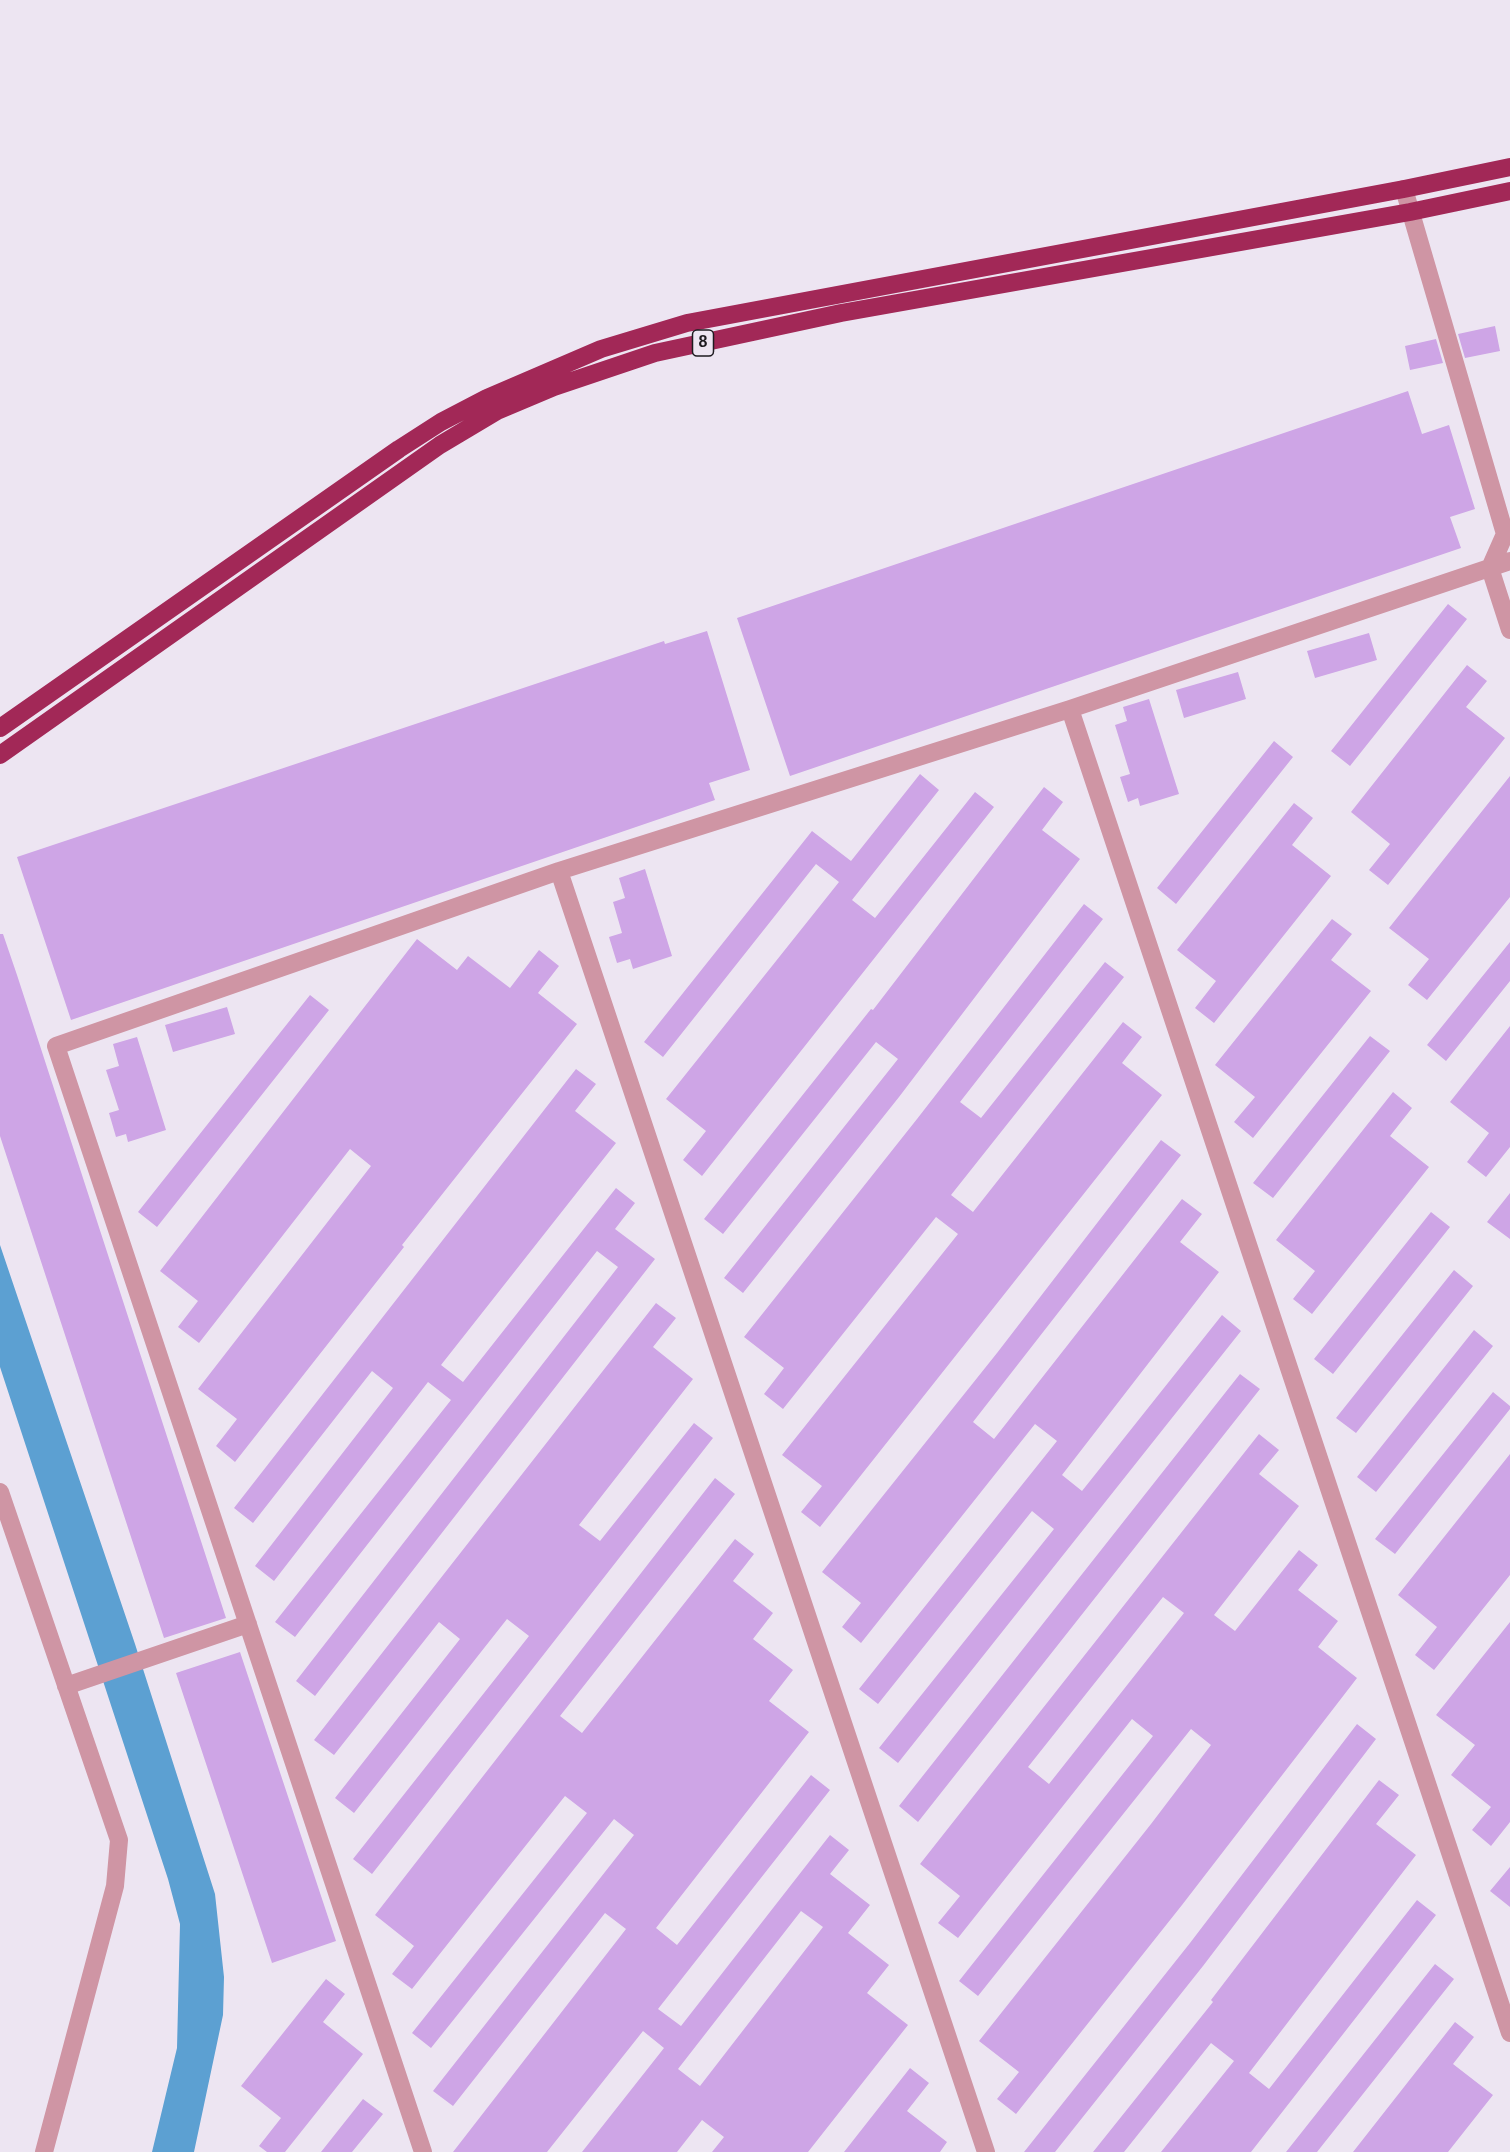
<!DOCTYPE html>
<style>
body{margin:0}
canvas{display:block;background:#ede5f2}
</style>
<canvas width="1510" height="2152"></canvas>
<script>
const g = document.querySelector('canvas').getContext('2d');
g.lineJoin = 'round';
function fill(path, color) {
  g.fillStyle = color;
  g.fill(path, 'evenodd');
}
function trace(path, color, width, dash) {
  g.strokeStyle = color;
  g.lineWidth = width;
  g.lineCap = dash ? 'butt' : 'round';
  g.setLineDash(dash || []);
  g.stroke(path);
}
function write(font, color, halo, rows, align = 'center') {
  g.font = font + ' Helvetica,sans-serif';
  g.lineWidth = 6;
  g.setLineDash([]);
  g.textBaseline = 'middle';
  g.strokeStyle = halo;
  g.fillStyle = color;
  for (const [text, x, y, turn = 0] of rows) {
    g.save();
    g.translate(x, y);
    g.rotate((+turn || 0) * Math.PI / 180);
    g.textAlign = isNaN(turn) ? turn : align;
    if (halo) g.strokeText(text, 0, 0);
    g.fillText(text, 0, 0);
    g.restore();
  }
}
fill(new Path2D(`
 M 0,1245 L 135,1644 L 215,1894 L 224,1977 L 223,2015 L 194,2152 L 152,2152 L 177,2048 L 180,1924 L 168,1879 L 0,1367 Z`), '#5ca0d2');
fill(new Path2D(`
 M 1495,326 L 1500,351 L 1465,358 L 1458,334 Z
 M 1436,339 L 1443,363 L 1410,370 L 1405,346 Z
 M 1408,391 L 1422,434 L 1449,425 L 1475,509 L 1450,517 L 1461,548 L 790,776 L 737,618 Z
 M 1448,604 L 1467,619 L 1350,766 L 1331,751 Z
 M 707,631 L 750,770 L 709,783 L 715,800 L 71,1020 L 17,857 L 664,641 L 665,644 Z
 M 1369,633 L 1377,660 L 1315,678 L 1307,651 Z
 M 1467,665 L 1487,681 L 1466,707 L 1505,738 L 1388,885 L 1369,870 L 1390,844 L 1351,812 Z
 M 1238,672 L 1246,699 L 1184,718 L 1176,690 Z
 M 1149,699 L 1179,794 L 1140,806 L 1138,798 L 1128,802 L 1120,777 L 1130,774 L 1115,725 L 1127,721 L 1123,707 Z
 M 1274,741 L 1293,757 L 1176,904 L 1157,888 Z
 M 920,774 L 939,790 L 852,900 L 875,918 L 975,792 L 994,807 L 702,1176 L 683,1160 L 706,1131 L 666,1099 L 839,882 L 816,864 L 663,1057 L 644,1042 L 812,831 L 851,861 Z
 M 1510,776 L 1510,897 L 1427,1000 L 1408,985 L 1429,959 L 1389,928 Z
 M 1044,787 L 1063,802 L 1042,830 L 1080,859 L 899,1097 L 743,1293 L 724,1278 L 898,1059 L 876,1042 L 723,1234 L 704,1219 L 871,1009 L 873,1010 Z
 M 1294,803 L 1313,818 L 1292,845 L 1331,876 L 1214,1023 L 1195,1008 L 1216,981 L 1177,950 Z
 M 645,869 L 672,956 L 633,969 L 630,959 L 617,963 L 609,937 L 622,933 L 613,902 L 625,898 L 619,878 Z
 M 1084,904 L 1103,919 L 960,1102 L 981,1118 L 1105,962 L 1124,977 L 951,1195 L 973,1212 L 1123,1022 L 1142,1037 L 1122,1063 L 1162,1095 L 820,1527 L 801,1512 L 822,1486 L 782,1455 L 958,1234 L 936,1217 L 783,1409 L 764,1394 L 784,1368 L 744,1337 L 917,1119 Z
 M 1332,919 L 1352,934 L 1331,960 L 1371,991 L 1253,1138 L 1234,1122 L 1255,1097 L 1215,1065 Z
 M 0,934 L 3,934 L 17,975 L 226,1618 L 164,1638 L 0,1136 Z
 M 417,939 L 457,970 L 468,956 L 510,988 L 539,950 L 559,966 L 538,993 L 577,1024 L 402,1245 L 404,1247 L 235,1462 L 216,1446 L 237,1419 L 198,1389 L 371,1166 L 350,1149 L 199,1343 L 178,1327 L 198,1301 L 160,1271 Z
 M 1510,942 L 1510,981 L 1446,1061 L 1427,1045 Z
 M 310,995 L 329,1010 L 157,1227 L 138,1212 Z
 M 227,1007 L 235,1034 L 173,1052 L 165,1025 Z
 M 1510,1026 L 1510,1147 L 1486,1177 L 1467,1162 L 1489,1133 L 1450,1102 Z
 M 1370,1036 L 1390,1051 L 1273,1198 L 1253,1183 Z
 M 137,1037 L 166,1130 L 128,1142 L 126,1134 L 116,1137 L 109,1113 L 119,1110 L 106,1070 L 119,1066 L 113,1044 Z
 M 576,1069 L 596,1084 L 575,1111 L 616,1143 L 441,1365 L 463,1382 L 616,1188 L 635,1203 L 615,1229 L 655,1259 L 315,1696 L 296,1681 L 618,1267 L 597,1251 L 295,1637 L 275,1622 L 451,1400 L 428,1382 L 274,1581 L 255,1566 L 393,1388 L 372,1371 L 253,1523 L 234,1508 Z
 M 1393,1092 L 1412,1108 L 1390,1136 L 1429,1167 L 1312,1314 L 1293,1299 L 1315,1271 L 1276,1240 Z
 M 1161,1140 L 1181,1155 L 973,1422 L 994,1439 L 1182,1199 L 1202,1214 L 1180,1242 L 1219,1272 L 1062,1475 L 1082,1491 L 1222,1315 L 1241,1331 L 898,1763 L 879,1748 L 1054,1529 L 1032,1511 L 878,1704 L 859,1689 L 1057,1441 L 1035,1424 L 861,1643 L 842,1627 L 861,1603 L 822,1572 L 997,1353 Z
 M 1510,1193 L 1510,1239 L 1487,1222 Z
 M 1431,1212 L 1450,1227 L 1333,1374 L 1314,1359 Z
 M 1454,1270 L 1473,1286 L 1356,1433 L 1336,1418 Z
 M 656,1303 L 676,1318 L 653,1347 L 693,1379 L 579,1525 L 600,1541 L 694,1423 L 713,1438 L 372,1874 L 353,1859 L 529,1636 L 507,1619 L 354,1813 L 335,1798 L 460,1639 L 439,1622 L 334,1755 L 314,1740 Z
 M 1474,1330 L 1493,1346 L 1376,1492 L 1357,1477 Z
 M 1240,1374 L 1260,1389 L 918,1822 L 899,1806 Z
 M 1493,1392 L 1510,1406 L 1510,1409 L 1395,1554 L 1375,1539 Z
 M 1259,1434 L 1279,1450 L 1259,1474 L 1299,1506 L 1214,1615 L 1235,1631 L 1299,1550 L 1318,1565 L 1298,1590 L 1338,1621 L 1318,1647 L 1357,1678 L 1182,1905 L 1016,2114 L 997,2099 L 1019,2072 L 979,2041 L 1151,1824 L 1211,1745 L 1191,1729 L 978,1996 L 959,1981 L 1153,1736 L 1132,1719 L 958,1938 L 938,1923 L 960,1896 L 920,1864 ZM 1163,1597 L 1184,1613 L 1049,1784 L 1028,1767 Z
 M 1510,1454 L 1510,1575 L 1434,1670 L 1415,1655 L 1437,1627 L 1398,1595 Z
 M 715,1478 L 735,1494 L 560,1716 L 582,1733 L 735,1539 L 754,1554 L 733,1581 L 773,1613 L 753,1639 L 793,1670 L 769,1701 L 809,1732 L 656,1928 L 677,1945 L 811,1775 L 830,1790 L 658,2009 L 681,2026 L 830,1835 L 849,1850 L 830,1874 L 870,1905 L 848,1933 L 889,1965 L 867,1993 L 908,2025 L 808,2152 L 712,2152 L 724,2137 L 702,2120 L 677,2152 L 582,2152 L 664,2048 L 643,2031 L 547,2152 L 453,2152 L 626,1929 L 605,1913 L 453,2106 L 433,2091 L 634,1835 L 614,1819 L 431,2048 L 412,2033 L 587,1813 L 565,1796 L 412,1989 L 392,1974 L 414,1946 L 375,1915 ZM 801,1911 L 823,1927 L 700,2086 L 678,2069 Z
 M 1510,1622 L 1510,1822 L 1491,1846 L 1472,1830 L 1491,1807 L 1451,1775 L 1475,1745 L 1436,1715 Z
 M 240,1652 L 336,1941 L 272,1963 L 176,1673 Z
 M 1357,1724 L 1376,1739 L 1203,1966 L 1055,2152 L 1024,2152 L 1190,1943 Z
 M 1379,1780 L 1399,1795 L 1376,1824 L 1416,1855 L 1249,2073 L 1269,2089 L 1417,1900 L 1436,1915 L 1251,2152 L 1161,2152 L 1234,2061 L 1211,2043 L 1124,2152 L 1093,2152 L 1213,2002 L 1211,2000 Z
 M 1510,1867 L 1510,1907 L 1490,1891 Z
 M 1435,1964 L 1454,1979 L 1317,2152 L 1286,2152 Z
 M 326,1979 L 345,1994 L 323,2022 L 363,2054 L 285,2152 L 267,2152 L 259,2146 L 281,2118 L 241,2086 Z
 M 1455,2022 L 1474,2037 L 1453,2064 L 1493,2095 L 1448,2152 L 1353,2152 Z
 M 910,2068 L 929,2083 L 907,2111 L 947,2142 L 940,2152 L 844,2152 Z
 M 363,2099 L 383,2114 L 352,2152 L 321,2152 Z`), '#cea5e6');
trace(new Path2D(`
 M 1404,189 L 1505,534 L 1490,568 L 1510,630
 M 1070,709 L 1510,2033
 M 559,871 L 986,2152
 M 0,1492 L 119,1840 L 115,1886 L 44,2152
 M 66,1686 L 248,1624
 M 423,2152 L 56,1046 L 559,871 L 1070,709 L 1510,561`), '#cf95a4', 18);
trace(new Path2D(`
 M 0,728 L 399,449 L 441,422 L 487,398 L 601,349 L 687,323 L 1404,189 L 1510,167
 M 0,755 L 440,445 L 497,411 L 554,387 L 655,353 L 841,313 L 1410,212 L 1510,191`), '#a22857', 18);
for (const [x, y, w] of [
 [703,343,21]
]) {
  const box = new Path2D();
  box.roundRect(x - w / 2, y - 13, w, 26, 4.5);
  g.fillStyle = '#ede5f2';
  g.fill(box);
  trace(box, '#1e1b20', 1.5);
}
write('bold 16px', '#1e1b20', null, [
 ["8",703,343]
]);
</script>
